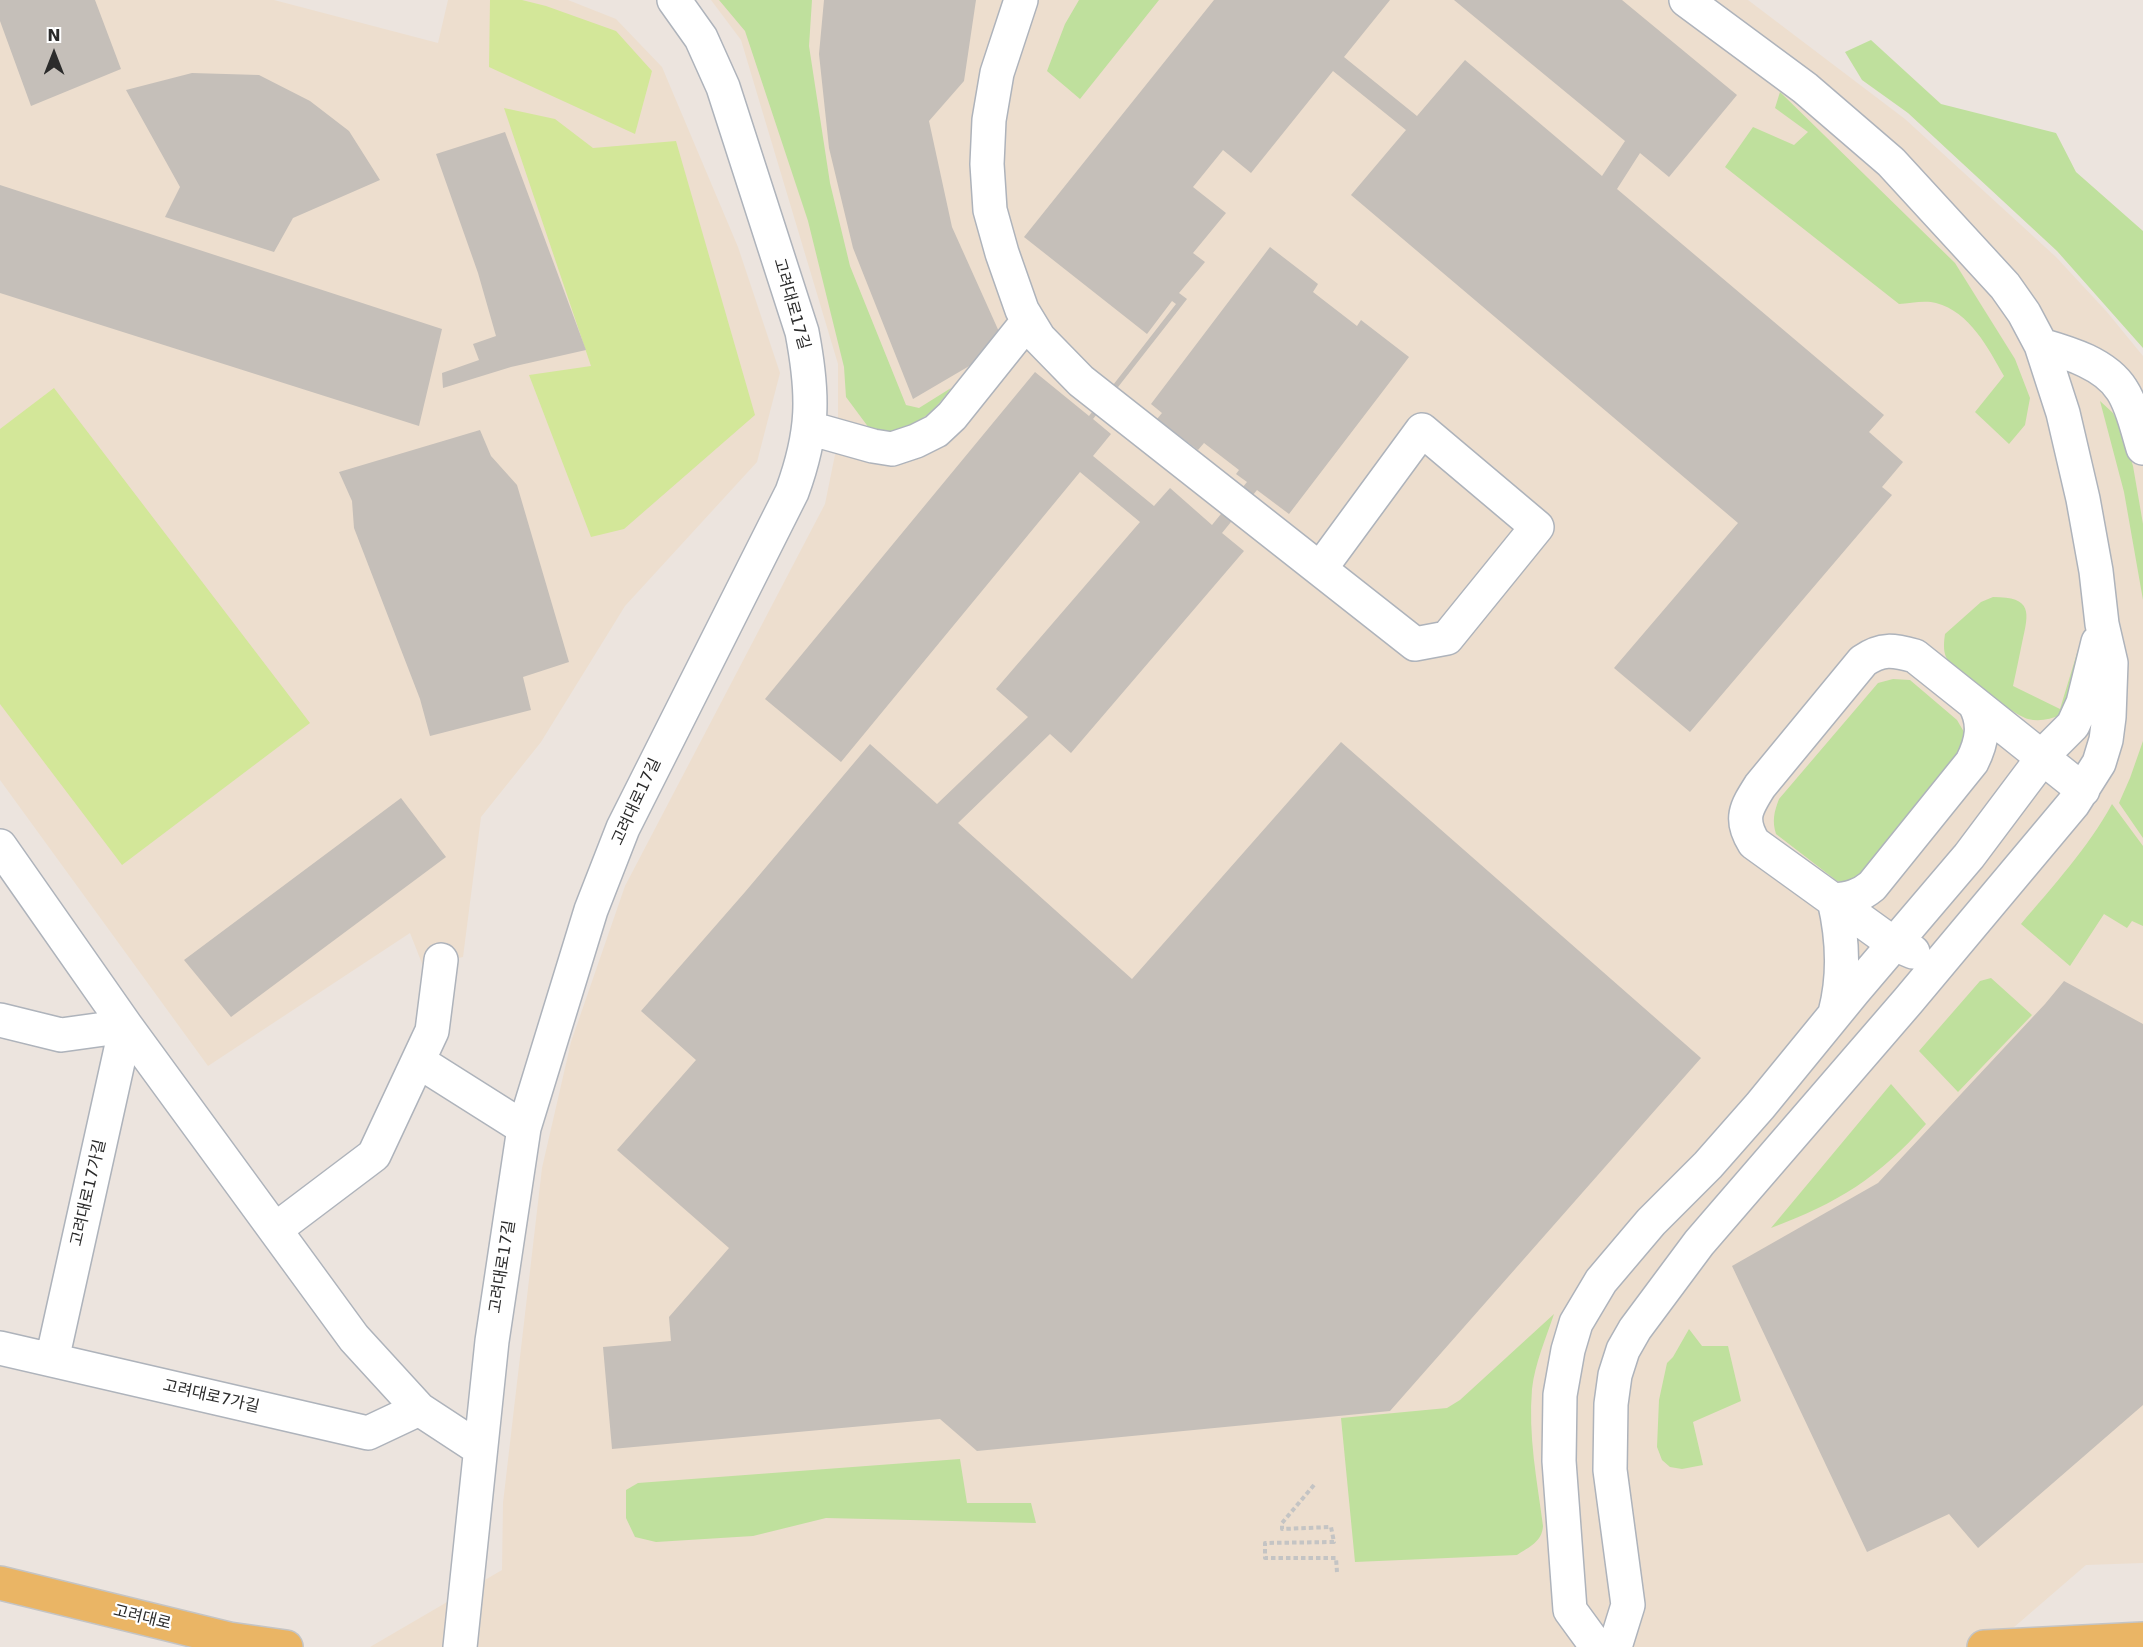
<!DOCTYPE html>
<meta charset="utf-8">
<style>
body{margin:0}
#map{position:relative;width:2143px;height:1647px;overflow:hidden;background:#ece4de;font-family:"DejaVu Sans",sans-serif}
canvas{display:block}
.north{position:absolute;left:24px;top:24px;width:60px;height:60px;-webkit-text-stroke:4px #fff;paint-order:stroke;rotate:0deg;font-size:16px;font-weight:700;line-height:24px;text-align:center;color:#2b2b2b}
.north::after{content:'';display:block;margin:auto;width:21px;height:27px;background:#2b2b2b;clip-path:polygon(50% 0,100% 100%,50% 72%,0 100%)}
</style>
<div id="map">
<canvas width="2143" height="1647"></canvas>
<div class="north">N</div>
</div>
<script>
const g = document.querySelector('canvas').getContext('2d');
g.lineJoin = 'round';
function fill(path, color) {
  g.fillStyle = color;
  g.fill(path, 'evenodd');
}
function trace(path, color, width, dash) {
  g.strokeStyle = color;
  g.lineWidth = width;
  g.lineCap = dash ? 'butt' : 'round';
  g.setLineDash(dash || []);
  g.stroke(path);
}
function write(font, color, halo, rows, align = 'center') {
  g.font = font + ' "DejaVu Sans","Noto Sans KR",sans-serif';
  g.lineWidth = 4.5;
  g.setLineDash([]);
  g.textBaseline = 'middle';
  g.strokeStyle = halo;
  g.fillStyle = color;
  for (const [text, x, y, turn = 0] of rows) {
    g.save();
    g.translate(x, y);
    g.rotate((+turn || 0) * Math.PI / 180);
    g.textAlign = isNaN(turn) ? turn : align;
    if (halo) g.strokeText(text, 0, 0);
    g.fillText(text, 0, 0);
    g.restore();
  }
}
fill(new Path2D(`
 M 0,0 L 274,0 L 438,43 L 448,0 L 568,0 L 616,19 L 662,67 L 738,247 L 780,373 L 757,462 L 625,606 L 541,742 L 481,817 L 463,957 L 423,966 L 410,933 L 208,1066 L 0,780 Z
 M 711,0 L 1748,0 L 1905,119 L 2056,257 L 2107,312 L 2143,356 L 2143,1563 L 2086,1565 L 1991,1647 L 370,1647 L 502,1570 L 503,1503 L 542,1168 L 571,1042 L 625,886 L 825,504 L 838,440 L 838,364 L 741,40 Z`), '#eddece');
fill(new Path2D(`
 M 719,0 L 812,0 L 809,46 L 830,183 L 850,266 L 906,405 L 919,408 L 951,388 C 935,411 922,420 897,434 L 869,428 L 846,397 L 844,367 L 808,221 L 745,31 Z
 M 1079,0 L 1159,0 L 1080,99 L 1047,71 L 1065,24 Z
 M 1871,40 L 1941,104 L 2056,133 L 2076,172 L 2143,231 L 2143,348 L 2057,251 L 1908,113 L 1862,80 L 1845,52 Z
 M 1780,92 L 1955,263 L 2015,359 L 2030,398 L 2025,425 L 2009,444 L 1975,412 L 2004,376 C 1988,348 1970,312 1936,303 C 1926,300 1910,303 1899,304 L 1725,167 L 1753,127 L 1794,145 L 1808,132 L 1775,108 Z
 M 2100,401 L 2113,413 L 2121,428 L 2133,466 L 2143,524 L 2143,600 L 2124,492 Z
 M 1993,597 C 2033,597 2029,612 2022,643 C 2019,658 2016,672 2013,686 L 2060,709 L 2081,640 L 2083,657 L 2061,715 C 2050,719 2040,722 2028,719 C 2014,715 1952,670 1946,657 C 1943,650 1944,641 1945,634 L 1981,602 Z
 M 1893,679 L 1910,680 L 1957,720 L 1964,732 L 1966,745 L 1859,877 L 1848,882 L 1837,881 L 1776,834 C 1772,821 1774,812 1779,799 L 1878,683 Z
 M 2143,741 L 2143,838 L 2119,803 L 2130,778 Z
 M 2112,804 L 2143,846 L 2143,926 L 2132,921 L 2127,928 L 2104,914 L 2070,966 L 2021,924 C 2053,886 2088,848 2112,804 Z
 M 1991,978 L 2032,1015 L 1958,1092 L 1919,1051 L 1980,981 Z
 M 1891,1084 L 1926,1124 C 1878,1178 1838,1203 1771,1228 Z
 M 1554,1314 C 1546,1338 1535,1363 1532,1389 C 1528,1435 1537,1481 1543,1526 C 1542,1542 1529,1547 1517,1555 L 1355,1562 L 1341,1418 L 1447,1408 L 1460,1400 Z
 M 1689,1329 L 1702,1346 L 1728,1346 L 1741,1401 L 1693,1422 L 1703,1465 L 1682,1469 L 1670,1467 L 1662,1460 L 1657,1447 L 1659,1400 L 1667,1363 L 1673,1357 Z
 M 960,1459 L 967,1503 L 1031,1503 L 1036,1523 L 826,1518 L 753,1536 L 656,1542 L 635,1537 L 626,1518 L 626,1490 L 638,1483 Z`), '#bfe09d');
fill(new Path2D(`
 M 490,0 L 522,0 L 546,6 L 616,31 L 652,71 L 635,134 L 489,67 Z
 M 504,108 L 555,119 L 593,148 L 676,141 L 755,415 L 624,529 L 591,537 L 529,375 L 591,366 Z
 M 54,388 L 310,723 L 122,865 L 0,704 L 0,429 Z`), '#d3e799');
fill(new Path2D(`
 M 0,0 L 95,0 L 121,69 L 31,106 L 0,21 Z
 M 824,0 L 976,0 L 964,81 L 929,121 L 952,227 L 1005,345 L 913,399 L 853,248 L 829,148 L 819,54 Z
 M 1214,0 L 1390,0 L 1344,57 L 1417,116 L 1465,60 L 1602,176 L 1625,141 L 1454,0 L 1622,0 L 1737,95 L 1669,177 L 1640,153 L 1617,189 L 1884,415 L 1869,432 L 1903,462 L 1882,487 L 1892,495 L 1690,732 L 1614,668 L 1738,523 L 1351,195 L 1406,130 L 1333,71 L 1251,173 L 1223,150 L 1193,187 L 1226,213 L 1193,253 L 1205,262 L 1179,293 L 1187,299 L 1093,419 L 1111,434 L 1093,456 L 1154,506 L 1170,488 L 1212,525 L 1247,482 L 1236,474 L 1239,470 L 1204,443 L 1198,450 L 1157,419 L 1162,413 L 1151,404 L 1270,247 L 1318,284 L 1313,292 L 1357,326 L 1361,320 L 1409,357 L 1289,514 L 1257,490 L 1222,533 L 1244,551 L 1071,753 L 1050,734 L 958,823 L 1132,979 L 1341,742 L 1701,1058 L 1390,1411 L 977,1451 L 940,1419 L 612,1449 L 603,1347 L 671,1341 L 669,1317 L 729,1248 L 617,1150 L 696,1060 L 641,1011 L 745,892 L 870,744 L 937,804 L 1028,717 L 996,689 L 1140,522 L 1080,472 L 841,762 L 765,699 L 1035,372 L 1089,416 L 1176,304 L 1172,301 L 1147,334 L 1024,237 Z
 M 192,73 L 259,75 L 310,101 L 349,131 L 380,180 L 293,218 L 274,252 L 165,217 L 180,187 L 126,90 Z
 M 505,132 L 586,350 L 511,367 L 443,388 L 442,373 L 479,360 L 473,344 L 496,336 L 478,273 L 436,154 Z
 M 0,185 L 442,329 L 419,426 L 0,293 Z
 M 480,430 L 491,456 L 517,485 L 569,662 L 523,677 L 531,710 L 430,736 L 420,699 L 354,528 L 352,501 L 339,472 Z
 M 401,798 L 446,857 L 231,1017 L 184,960 Z
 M 2064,981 L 2143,1024 L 2143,1405 L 1978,1548 L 1949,1514 L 1867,1552 L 1732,1266 L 1878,1183 L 2045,1004 Z`), '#c5bfb9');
const minor = new Path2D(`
 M 1021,0 L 997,73 L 989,120 L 987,164 L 990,210 L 1002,253 L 1022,310 L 1039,338 L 1081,381 L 1415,644 L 1447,638 L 1537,527 L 1422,430 L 1320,569
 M 2041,345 C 2069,353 2106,364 2122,390 C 2133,407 2137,429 2143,448
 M 809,428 L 873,446 L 892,449 L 916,441 L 936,431 L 952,416 L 1028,321
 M 0,846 L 126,1026 L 354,1338 L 419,1409 L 480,1449
 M 1834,900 C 1849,899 1860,896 1872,886 L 1972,762 C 1982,742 1986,723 1974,703
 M 1834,900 C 1843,938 1845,975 1835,1013
 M 1913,952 L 1894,944 L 1754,843 C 1739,819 1746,808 1760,786 L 1863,661 C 1882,648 1893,650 1915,656 L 2083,790
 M 0,1020 L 61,1035 L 126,1026 L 52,1360
 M 418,1061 L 524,1128
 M 276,1229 L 374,1155 L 432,1031 L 441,960
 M 0,1348 L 368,1433 L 419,1409
 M 460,1647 L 492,1341 L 524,1128 L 591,910 L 623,828 L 792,492 C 814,432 814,395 802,332 L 723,87 L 701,38 L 674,0
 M 1597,1647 L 1570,1610 L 1559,1461 L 1560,1395 L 1568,1350 L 1576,1323 L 1601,1281 L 1651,1222 L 1708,1165 L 1760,1106 L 1854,991 L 1969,856 L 2050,748 L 2073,725 L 2083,703 L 2098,642
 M 1615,1647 L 1628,1605 L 1610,1470 L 1611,1404 L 1615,1375 L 1623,1350 L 1635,1329 L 1699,1243 L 1908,1001 L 2073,804 L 2099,763 L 2106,740 L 2109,717 L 2111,663 L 2102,624 L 2096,571 L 2083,499 L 2063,413 L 2041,345 L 2024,313 L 2005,286 L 1891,162 L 1805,88 L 1686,0`);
const major = new Path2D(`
 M 0,1583 L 229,1639 L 286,1647
 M 1984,1647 L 2143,1639`);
trace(minor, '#aeb3bb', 36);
trace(major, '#c4c4c4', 36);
trace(new Path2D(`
 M 1314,1485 L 1282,1523 L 1282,1529 L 1331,1527 L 1334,1542 L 1265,1543 L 1265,1558 L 1336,1558 L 1337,1572`), '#c4c4c4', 4, [4.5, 3]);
trace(minor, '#fff', 33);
trace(major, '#eab565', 33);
write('16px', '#2b2b2b', '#fff', [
 ["고려대로17길",791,304,74],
 ["고려대로17길",637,802,-65],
 ["고려대로17가길",89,1193,-77],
 ["고려대로17길",503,1267,-81],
 ["고려대로7가길",211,1397,13],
 ["고려대로",142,1618,14]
]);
</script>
